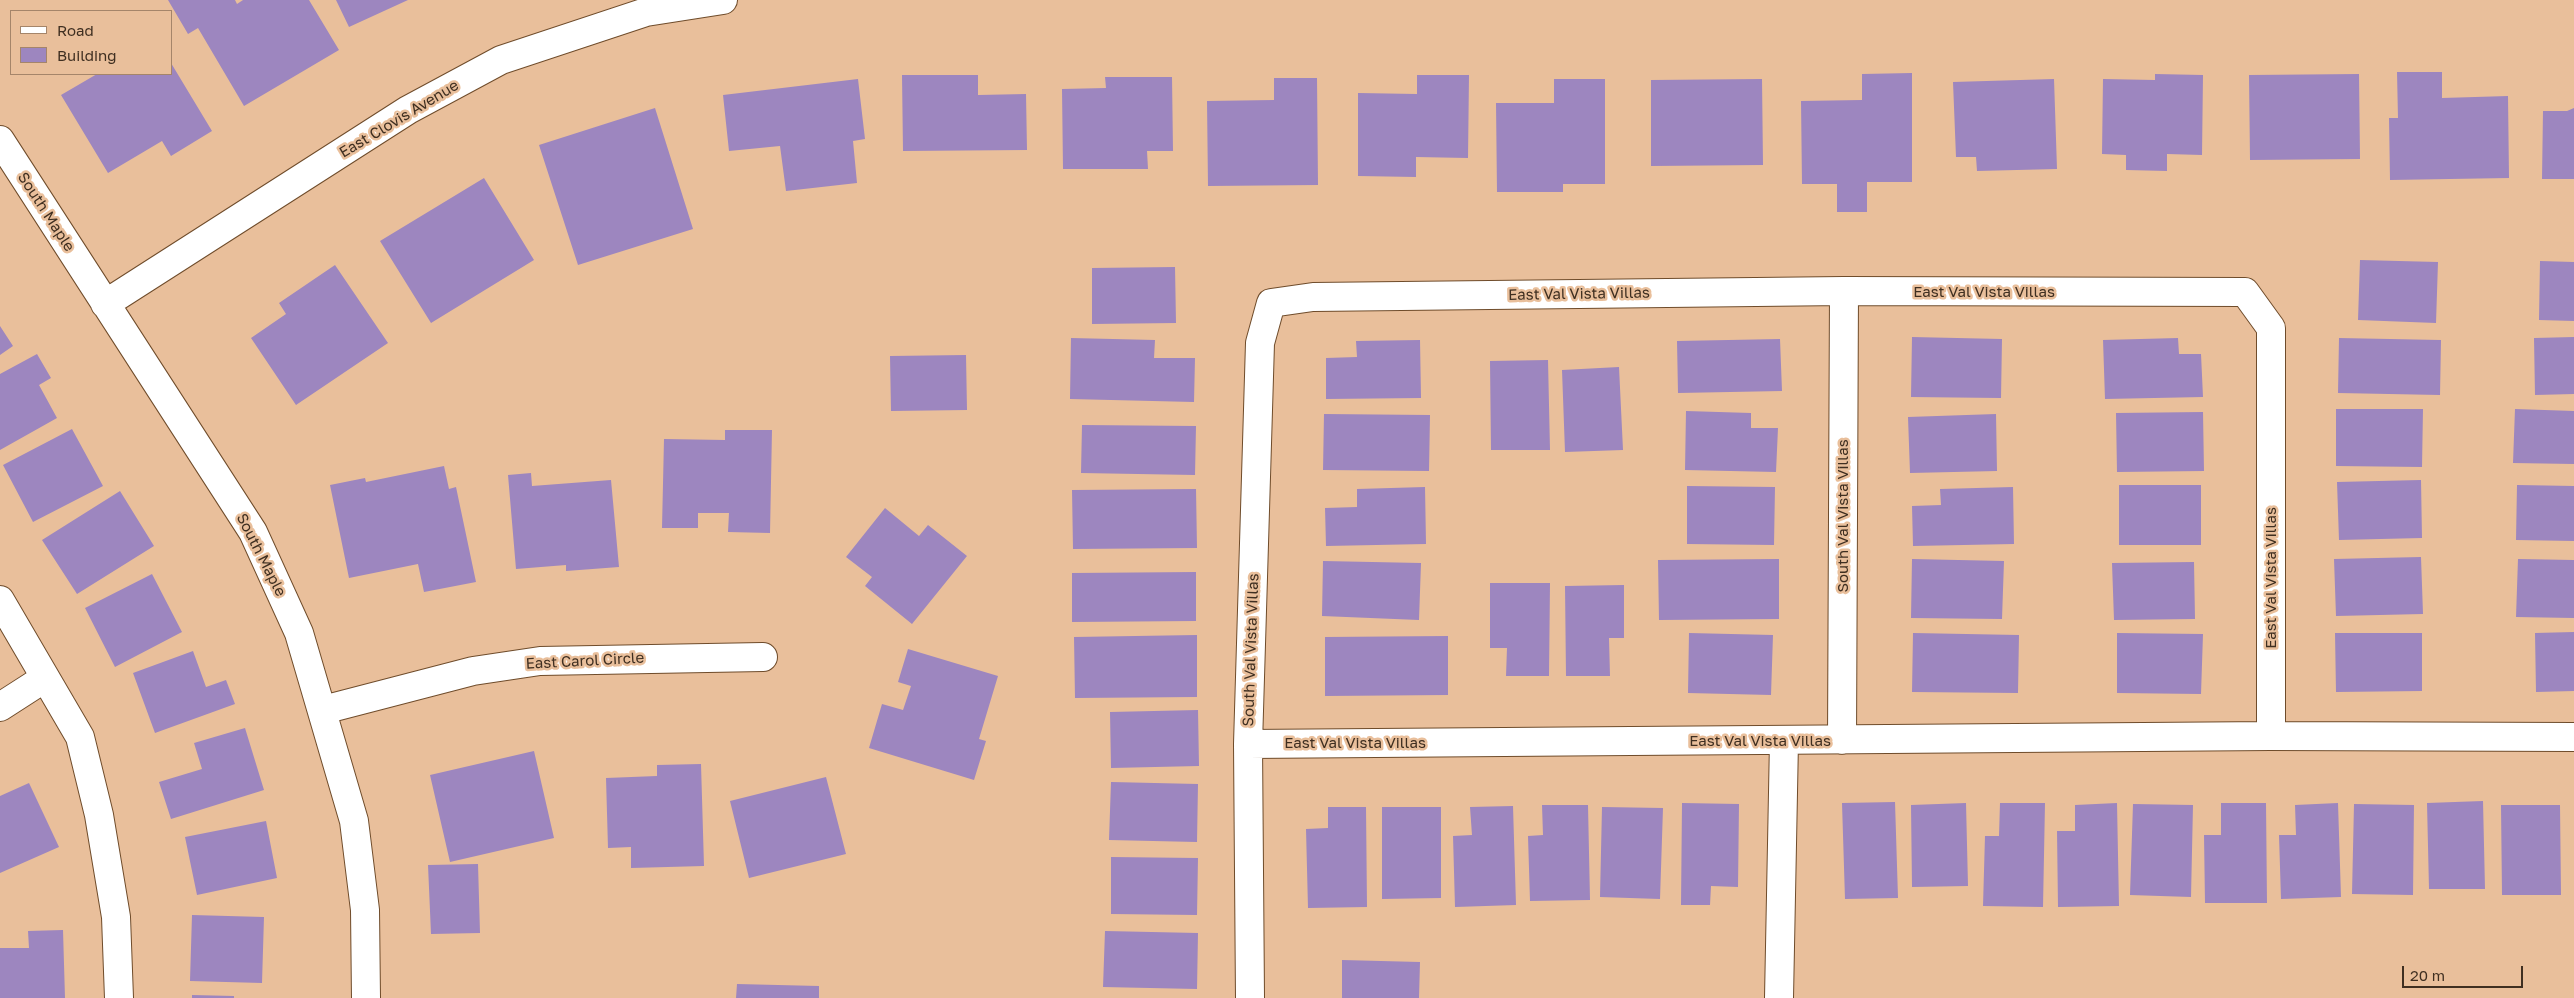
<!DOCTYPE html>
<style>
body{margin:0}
#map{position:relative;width:2574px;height:998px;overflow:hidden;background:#e9bf9b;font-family:"Golos Text",sans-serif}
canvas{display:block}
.legend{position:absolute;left:10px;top:10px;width:162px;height:65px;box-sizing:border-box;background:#e9bf9b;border:1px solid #a5856a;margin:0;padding:6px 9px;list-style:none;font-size:15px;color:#3f2f21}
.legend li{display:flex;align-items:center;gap:10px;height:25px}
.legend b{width:25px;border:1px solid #a5856a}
.scale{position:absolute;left:2402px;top:966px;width:121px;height:22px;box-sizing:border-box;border:2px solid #3f2f21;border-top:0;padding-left:6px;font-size:15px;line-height:18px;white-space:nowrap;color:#3f2f21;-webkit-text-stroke:4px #e9bf9b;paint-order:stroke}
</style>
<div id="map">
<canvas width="2574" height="998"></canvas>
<ul class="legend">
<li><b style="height:6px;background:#fff"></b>Road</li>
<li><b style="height:14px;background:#9d86bf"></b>Building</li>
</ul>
<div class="scale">20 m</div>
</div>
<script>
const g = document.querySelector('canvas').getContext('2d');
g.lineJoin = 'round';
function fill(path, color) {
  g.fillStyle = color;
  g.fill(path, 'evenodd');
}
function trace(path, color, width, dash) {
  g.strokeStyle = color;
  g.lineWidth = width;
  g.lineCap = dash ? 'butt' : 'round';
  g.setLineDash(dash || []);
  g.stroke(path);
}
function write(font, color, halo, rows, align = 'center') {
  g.font = font + ' "Golos Text",sans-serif';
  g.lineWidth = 5;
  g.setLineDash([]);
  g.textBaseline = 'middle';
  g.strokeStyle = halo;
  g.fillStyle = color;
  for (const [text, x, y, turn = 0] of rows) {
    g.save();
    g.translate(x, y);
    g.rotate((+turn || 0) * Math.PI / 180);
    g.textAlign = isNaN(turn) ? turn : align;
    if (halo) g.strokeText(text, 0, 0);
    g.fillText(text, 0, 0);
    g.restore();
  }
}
fill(new Path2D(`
 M 168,0 L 235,0 L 237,4 L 243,0 L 309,0 L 339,50 L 244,106 L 198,28 L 188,34 Z
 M 336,0 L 408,0 L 349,27 Z
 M 171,63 L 212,131 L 171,156 L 162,141 L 108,173 L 61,95 L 97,74 L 171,74 Z
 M 2397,72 L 2442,72 L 2442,98 L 2508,96 L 2509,178 L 2390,180 L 2389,118 L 2398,118 Z
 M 1912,73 L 1912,182 L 1867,182 L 1867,212 L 1837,212 L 1837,184 L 1802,184 L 1801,101 L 1862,100 L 1862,74 Z
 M 2155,74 L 2203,75 L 2202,155 L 2167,154 L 2167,171 L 2126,170 L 2126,155 L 2102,154 L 2103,79 L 2155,80 Z
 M 2359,74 L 2360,159 L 2250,160 L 2249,75 Z
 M 902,75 L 978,75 L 978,95 L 1026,94 L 1027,150 L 903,151 Z
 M 1417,75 L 1469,75 L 1468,158 L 1416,157 L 1416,177 L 1358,176 L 1358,93 L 1417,94 Z
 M 1105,77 L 1172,77 L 1173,151 L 1147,151 L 1148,169 L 1063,169 L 1062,89 L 1106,88 Z
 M 1274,78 L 1317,78 L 1318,185 L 1208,186 L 1207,101 L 1274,100 Z
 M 858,79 L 865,139 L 853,141 L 857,183 L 786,191 L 780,146 L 729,151 L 723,95 Z
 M 1554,79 L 1605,79 L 1605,184 L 1563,184 L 1563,192 L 1497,192 L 1496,103 L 1554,103 Z
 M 1762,79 L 1763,165 L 1651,166 L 1651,80 Z
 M 2054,79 L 2057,169 L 1977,171 L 1976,157 L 1956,157 L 1953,82 Z
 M 655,108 L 693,229 L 578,265 L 539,145 Z
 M 2574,108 L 2574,179 L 2542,179 L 2543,111 L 2567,111 Z
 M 484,178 L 534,260 L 431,323 L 380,241 Z
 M 2360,260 L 2438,262 L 2436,323 L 2358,320 Z
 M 2540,261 L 2574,262 L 2574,321 L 2539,320 Z
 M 335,265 L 388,343 L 296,405 L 251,338 L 286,314 L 279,303 Z
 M 1175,267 L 1176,323 L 1092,324 L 1092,268 Z
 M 0,326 L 13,346 L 0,355 Z
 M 1912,337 L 2002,339 L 2001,398 L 1911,397 Z
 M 2574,337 L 2574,394 L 2535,395 L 2534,338 Z
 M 1071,338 L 1155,340 L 1154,358 L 1195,358 L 1194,402 L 1070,399 Z
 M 2178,338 L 2179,354 L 2201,354 L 2203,397 L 2105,399 L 2103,340 Z
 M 2339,338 L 2441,340 L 2440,395 L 2338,393 Z
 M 1780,339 L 1782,391 L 1678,393 L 1677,341 Z
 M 1420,340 L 1421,398 L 1326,399 L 1326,358 L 1357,357 L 1356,341 Z
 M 37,354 L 51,378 L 39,385 L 57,418 L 0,450 L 0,374 Z
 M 966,355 L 967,410 L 891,411 L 890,356 Z
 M 1548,360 L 1550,450 L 1491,450 L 1490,361 Z
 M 1619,367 L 1623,450 L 1565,452 L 1562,370 Z
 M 2336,409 L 2423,409 L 2422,467 L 2336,466 Z
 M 2515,409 L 2574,411 L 2574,464 L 2513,463 Z
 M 1686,411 L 1751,413 L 1751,428 L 1778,428 L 1776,472 L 1685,470 Z
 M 2203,412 L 2204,471 L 2117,472 L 2116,413 Z
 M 1324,414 L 1430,415 L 1429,471 L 1323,470 Z
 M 1996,414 L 1997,471 L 1910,473 L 1908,417 Z
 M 1082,425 L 1196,426 L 1195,475 L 1081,473 Z
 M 72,429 L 103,486 L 33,522 L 3,465 Z
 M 725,430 L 772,430 L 770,533 L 728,532 L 729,513 L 698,513 L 698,528 L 662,528 L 664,439 L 725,440 Z
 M 444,466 L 449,489 L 456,487 L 476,582 L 424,592 L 418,564 L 349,578 L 330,485 L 365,478 L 366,482 Z
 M 531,473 L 532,486 L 611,480 L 619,567 L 566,571 L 566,565 L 516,569 L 508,475 Z
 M 2421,480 L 2422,538 L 2339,540 L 2337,482 Z
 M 2119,485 L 2201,485 L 2201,545 L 2119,545 Z
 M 2517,485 L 2574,486 L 2574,541 L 2516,540 Z
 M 1687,486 L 1775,487 L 1774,545 L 1687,544 Z
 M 1425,487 L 1426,544 L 1326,546 L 1325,508 L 1357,507 L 1357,489 Z
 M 2013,487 L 2014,544 L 1913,546 L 1912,506 L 1941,505 L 1940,489 Z
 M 1196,489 L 1197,548 L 1073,549 L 1072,490 Z
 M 120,491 L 154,546 L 77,594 L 42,540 Z
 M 885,508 L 919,536 L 928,525 L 967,556 L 912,624 L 865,586 L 872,577 L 846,557 Z
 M 2421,557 L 2423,614 L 2336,616 L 2334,559 Z
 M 1779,559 L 1779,619 L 1659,620 L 1658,560 Z
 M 1912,559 L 2004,561 L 2002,619 L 1911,618 Z
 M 2518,559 L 2574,560 L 2574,618 L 2516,617 Z
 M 1323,561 L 1421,563 L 1419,620 L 1322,616 Z
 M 2194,562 L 2195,619 L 2114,620 L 2112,563 Z
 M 1196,572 L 1196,621 L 1072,622 L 1072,573 Z
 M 152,574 L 182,632 L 115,667 L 85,608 Z
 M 1490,583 L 1550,583 L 1549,676 L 1506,676 L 1507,648 L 1490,648 Z
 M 1624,585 L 1624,638 L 1609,638 L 1610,676 L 1566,676 L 1565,586 Z
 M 2574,632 L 2574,691 L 2536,692 L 2535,633 Z
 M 1689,633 L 1773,635 L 1771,695 L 1688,693 Z
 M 1913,633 L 2019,635 L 2018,693 L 1912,692 Z
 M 2117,633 L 2203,634 L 2201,694 L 2117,693 Z
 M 2335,633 L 2422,633 L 2422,691 L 2336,692 Z
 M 1197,635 L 1197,697 L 1075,698 L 1074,637 Z
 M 1448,636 L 1448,695 L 1325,696 L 1325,637 Z
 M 908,649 L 998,676 L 979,739 L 986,741 L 974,780 L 869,748 L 882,704 L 903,710 L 911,686 L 898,682 Z
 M 193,651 L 206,687 L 226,680 L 235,704 L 155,733 L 133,673 Z
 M 1198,710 L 1199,766 L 1111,768 L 1110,712 Z
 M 245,728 L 264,790 L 171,819 L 159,782 L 202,769 L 194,743 Z
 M 534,751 L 554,838 L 450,862 L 430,775 Z
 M 701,764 L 704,866 L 631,868 L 631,847 L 608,848 L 606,778 L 657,776 L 657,765 Z
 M 826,777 L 846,854 L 749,878 L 730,801 Z
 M 1111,782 L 1198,784 L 1197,842 L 1109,840 Z
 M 29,783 L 59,847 L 0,873 L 0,796 Z
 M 2483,801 L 2485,889 L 2429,889 L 2427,803 Z
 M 1895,802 L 1898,898 L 1845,899 L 1842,803 Z
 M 1682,803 L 1739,804 L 1738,887 L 1711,886 L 1710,905 L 1681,905 Z
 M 1966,803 L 1968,886 L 1912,887 L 1911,805 Z
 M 2000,803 L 2045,803 L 2043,907 L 1983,906 L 1985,836 L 1999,836 Z
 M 2117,803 L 2119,906 L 2058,907 L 2057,831 L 2075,831 L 2075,805 Z
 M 2221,803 L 2266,803 L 2267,903 L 2205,903 L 2204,835 L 2221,835 Z
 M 2338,803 L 2341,897 L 2281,899 L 2279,835 L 2296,835 L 2295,805 Z
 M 2133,804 L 2193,805 L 2191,897 L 2130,895 Z
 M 2354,804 L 2414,805 L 2413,895 L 2352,894 Z
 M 1542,805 L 1588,805 L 1590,900 L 1530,901 L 1528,836 L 1543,835 Z
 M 2501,805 L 2560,805 L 2561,895 L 2502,895 Z
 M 1513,806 L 1516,905 L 1455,907 L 1453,836 L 1472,835 L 1470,807 Z
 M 1328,807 L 1366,807 L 1367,907 L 1308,908 L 1306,829 L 1328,828 Z
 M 1382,807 L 1441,807 L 1441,898 L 1382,899 Z
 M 1602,807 L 1663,808 L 1660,899 L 1600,897 Z
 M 266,821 L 277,878 L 197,895 L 185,837 Z
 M 1111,857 L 1198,858 L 1197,915 L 1111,914 Z
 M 478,864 L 480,933 L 431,934 L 428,865 Z
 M 192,915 L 264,917 L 262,983 L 190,981 Z
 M 63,930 L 65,998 L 0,998 L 0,948 L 29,948 L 28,931 Z
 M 1105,931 L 1198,933 L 1197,989 L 1103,987 Z
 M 1342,960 L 1420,962 L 1419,998 L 1342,998 Z
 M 737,984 L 819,986 L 819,998 L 736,998 Z
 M 192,995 L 234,996 L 234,998 L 192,998 Z`), '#9d86bf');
const minor = new Path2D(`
 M 0,140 L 253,532 L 299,633 L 354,821 L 365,910 L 366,998
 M 105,304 L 408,110 L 501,60 L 646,12 L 723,0
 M 0,600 L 80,737 L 99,815 L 116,917 L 119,998
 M 0,707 L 45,678
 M 323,710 L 473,671 L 540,661 L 763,657
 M 1842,740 L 1844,291
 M 1248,744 L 2271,736 L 2574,737
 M 1250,998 L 1248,744 L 1260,343 L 1271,303 L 1313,297 L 1844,291 L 2245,292 L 2271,328 L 2271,736
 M 1779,998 L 1784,741`);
trace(minor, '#6f4c2b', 30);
trace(minor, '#fff', 28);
write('15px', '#3f2f21', '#e9bf9b', [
 ["East Clovis Avenue",399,119,-31],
 ["South Maple",46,212,57],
 ["East Val Vista Villas",1984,292],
 ["East Val Vista Villas",1579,294,-1],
 ["South Val Vista Villas",1843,516,-90],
 ["South Maple",261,555,63],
 ["East Val Vista Villas",2271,578,-90],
 ["South Val Vista Villas",1251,650,-88],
 ["East Carol Circle",585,661,-3],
 ["East Val Vista Villas",1760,741],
 ["East Val Vista Villas",1355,743]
]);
</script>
